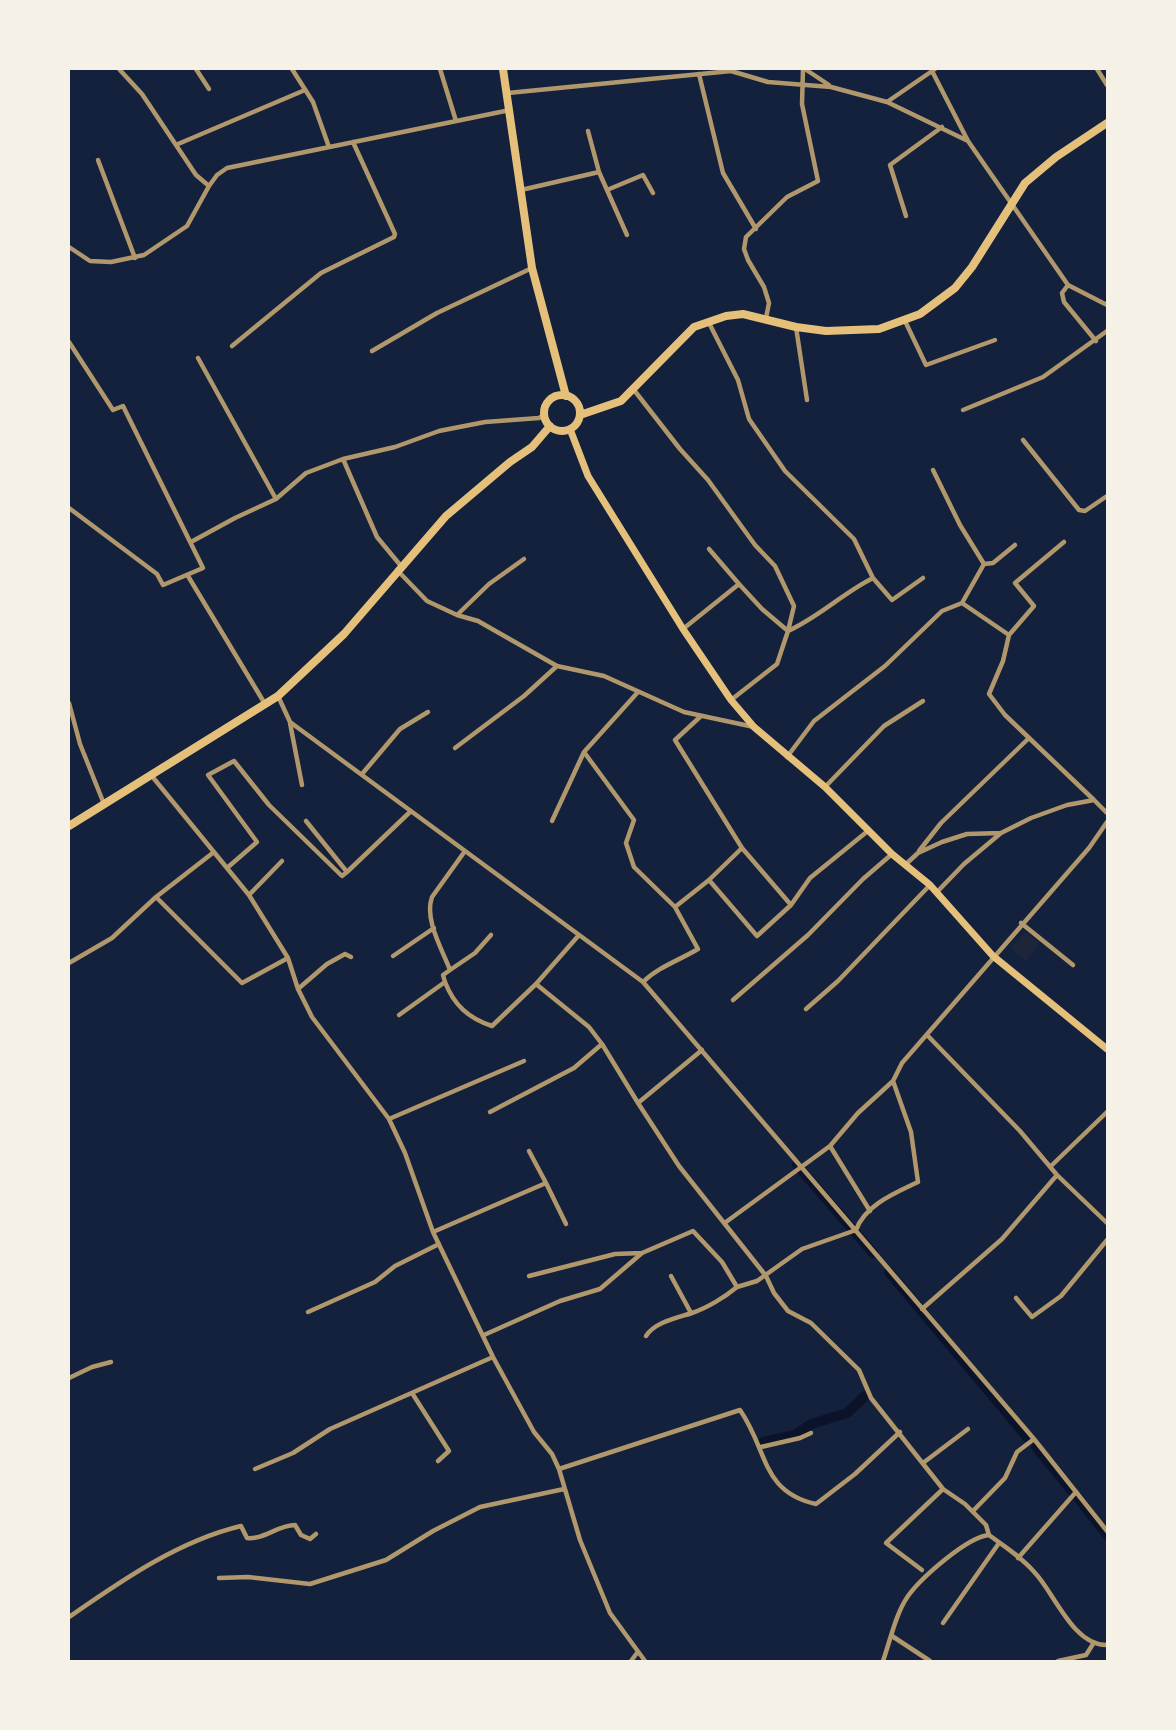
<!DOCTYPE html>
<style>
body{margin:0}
#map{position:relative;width:1176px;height:1730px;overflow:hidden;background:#14213d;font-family:"Noto Serif",serif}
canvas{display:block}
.frame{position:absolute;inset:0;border:70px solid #f6f1e7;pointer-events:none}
</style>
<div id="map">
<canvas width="1176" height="1730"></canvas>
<div class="frame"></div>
</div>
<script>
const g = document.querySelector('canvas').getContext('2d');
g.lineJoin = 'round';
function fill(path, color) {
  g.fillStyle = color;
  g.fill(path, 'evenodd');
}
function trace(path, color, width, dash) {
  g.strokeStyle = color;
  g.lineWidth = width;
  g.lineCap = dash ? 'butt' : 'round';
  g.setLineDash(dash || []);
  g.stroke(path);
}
fill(new Path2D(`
 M 1025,932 L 1039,943 L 1026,961 L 1011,948 Z`), '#1d2539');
trace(new Path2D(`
 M 797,1165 L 873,1253
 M 889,1272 L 1027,1437
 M 763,1442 L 795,1435 L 811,1424 L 847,1413 L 865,1396
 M 1036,1447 L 1072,1491
 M 1078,1498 L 1107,1535`), '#0b132b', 10);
trace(new Path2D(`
 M 119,69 L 142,94 L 196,175 L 209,186
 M 196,69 L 209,89
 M 292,69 L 313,102 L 329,147
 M 440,69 L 456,121
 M 805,69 L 829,85
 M 1097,69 L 1107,85
 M 932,71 L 968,141
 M 699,74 L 723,173 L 756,229
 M 508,93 L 731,71 L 768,82 L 831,87 L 887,102 L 968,141 L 1068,285 L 1107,305
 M 887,102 L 935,69
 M 178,144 L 305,90
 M 98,160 L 135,258
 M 599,172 L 627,235
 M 521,190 L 599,172 L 588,131
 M 607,190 L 643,175 L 653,193
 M 906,216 L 890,165 L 942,127
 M 69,247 L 90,261 L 111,262 L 144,255 L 187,226 L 209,186 L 217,175 L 227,168 L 510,110
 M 1068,285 L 1062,293 L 1064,302 L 1096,341
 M 766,318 L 769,303 L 764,287 L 748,260 L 744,249 L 746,237 L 787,197 L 818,181 L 802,104 L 803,69
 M 708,321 L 738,380 L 749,419 L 785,471 L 854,539 L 873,578 L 892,600 L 923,578
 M 905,321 L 926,365 L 995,340
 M 796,327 L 807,400
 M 69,342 L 113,410 L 123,406 L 203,568 L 163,585 L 157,574 L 69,508
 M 232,346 L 321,273 L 394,237 L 395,234 L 353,142
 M 372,351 L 437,313 L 532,268
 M 198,358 L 276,499
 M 634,390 L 680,449 L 708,480 L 755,545 L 775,566 L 794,606 L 788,631 L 762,609 L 739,584
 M 963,410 L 1043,377 L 1107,331
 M 1023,440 L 1079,510 L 1085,511 L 1107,496
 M 343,459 L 377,537 L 401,566
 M 933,470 L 960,525 L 984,564
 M 191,542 L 235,518 L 276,499 L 306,473 L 343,459 L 395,447 L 439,431 L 485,422 L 539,418 L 544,415
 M 1064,542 L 1015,583 L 1034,606 L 1009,635 L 1003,661 L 989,694 L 1005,715 L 1094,800
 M 984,564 L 993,563 L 1015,545
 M 397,570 L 427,601 L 457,615 L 478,621 L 557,666 L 604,676 L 684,712 L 754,727
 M 188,576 L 265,704
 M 962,603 L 984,564
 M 457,615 L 489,584 L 524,559
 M 683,629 L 739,584 L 709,549
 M 278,696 L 290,722 L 643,982 L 1034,1439 L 1107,1531
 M 731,700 L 777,664 L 788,631 C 819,617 843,593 873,578
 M 69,703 L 80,744 L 104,804
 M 701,716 L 675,740 L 742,848
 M 290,723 L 302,785
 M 455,748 L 524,696 L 557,666
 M 584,752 L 634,820 L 626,843 L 634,867 L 675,907 L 698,949 C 680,960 658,967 643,982
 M 787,757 L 814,721 L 885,666 L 942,611 L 962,603 L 1009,635
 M 362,774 L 400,729 L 428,712
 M 151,775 L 249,895 L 288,958 L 298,989 L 312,1017 L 389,1119 L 405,1153 L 433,1232 L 493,1357 L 534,1432 L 552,1454 L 559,1469 L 580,1540 L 610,1613 L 645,1661
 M 825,787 L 884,726 L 923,701
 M 306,821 L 347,872 L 411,811
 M 552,821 L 584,752 L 638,692
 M 465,851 L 432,897 C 424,919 442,949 450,970 L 475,953 L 491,935
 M 919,851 L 941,823 L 1029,738
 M 905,865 L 918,853 L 942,842 L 967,834 L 1001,833 L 1031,818 L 1067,805 L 1094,800 L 1107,813
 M 227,868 L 257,842 L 208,775 L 234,761 L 269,805 L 342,876 L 347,872
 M 709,880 L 757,936 L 791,905 L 810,878 L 869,830
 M 937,892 L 964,864 L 1001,833
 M 249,895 L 282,861
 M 156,897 L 242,983 L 288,958
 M 675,907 L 709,880 L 742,848 L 791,905
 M 1021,923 L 1073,965
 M 579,935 L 536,984 L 589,1027 L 602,1044
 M 393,956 L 434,928
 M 69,963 L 112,938 L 156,897 L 214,852
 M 445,982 C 454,1005 468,1018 492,1026 L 536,984
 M 298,989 L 327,964 L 345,954 L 351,957
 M 733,1000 L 808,935 L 863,879 L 892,854
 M 806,1009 L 838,981 L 930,885
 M 399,1015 L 445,982 L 443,975 L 450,970
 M 928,1036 L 1020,1131 L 1057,1175 L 1107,1223
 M 702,1050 L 638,1103 L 679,1166 L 766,1276 L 774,1293 L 788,1311 L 811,1323 L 859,1370 L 871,1398 L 943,1489 L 965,1504 L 986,1525 L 989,1535 C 1005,1547 1023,1558 1036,1574 C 1055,1595 1074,1646 1107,1645
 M 490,1112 L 574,1068 L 602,1044 L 638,1103
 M 389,1119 L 524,1061
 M 830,1146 L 858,1113 L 893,1081
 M 1051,1166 L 1107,1112
 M 546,1183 L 566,1224
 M 726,1222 L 830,1146 L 870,1211
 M 856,1230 C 865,1205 895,1193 918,1182 L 911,1132 L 893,1081 L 902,1063 L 1089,848 L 1107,822
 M 433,1232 L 546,1183 L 529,1151
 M 529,1276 L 615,1254 L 642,1253
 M 671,1276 L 691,1313
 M 1016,1298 L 1032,1317 L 1061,1296 L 1107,1240
 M 922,1309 L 1002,1239 L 1057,1175
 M 308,1312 L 375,1282 L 395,1266 L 439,1244
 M 484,1335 L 560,1301 L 600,1289 L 642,1253 L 693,1231 L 722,1262 L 737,1287 L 757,1281 L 802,1249 L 856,1230
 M 646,1336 C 655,1322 677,1318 692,1313 C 707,1308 725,1297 737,1287
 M 69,1378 L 92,1367 L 111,1362
 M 412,1393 L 449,1451 L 438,1461
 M 761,1447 L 800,1438 L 811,1433
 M 923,1463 L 968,1429
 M 255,1469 L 293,1453 L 330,1429 L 493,1357
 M 559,1469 L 740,1410 C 768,1450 761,1492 816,1504 L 855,1474 L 900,1432
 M 973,1511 L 1005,1478 L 1017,1452 L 1034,1439
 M 1018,1558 L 1076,1492
 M 922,1570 L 886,1543 L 943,1489
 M 219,1578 L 248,1577 L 310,1584 L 386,1560 L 433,1531 L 480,1507 L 564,1489
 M 69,1617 C 121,1581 178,1541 241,1526 L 247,1538 C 264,1540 278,1525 295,1525 L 301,1535 L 310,1539 L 316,1534
 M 943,1623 L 999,1543
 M 892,1636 L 930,1661
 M 631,1661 L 637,1653
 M 883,1661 C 890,1641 896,1613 908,1596 C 921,1578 967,1537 989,1535
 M 1058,1661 L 1086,1655 L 1093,1644`), '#b1986c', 4.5);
trace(new Path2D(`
 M 570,429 L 588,476 L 683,629 L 731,700 L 754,727 L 825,787 L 892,854 L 930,885 L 993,956 L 1107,1049`), '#e5c07b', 7);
trace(new Path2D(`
 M 503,69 L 532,268 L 566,396
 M544 413a18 18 0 1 1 36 0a18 18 0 1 1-36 0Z
 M 580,415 L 621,401 L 694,327 L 726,316 L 743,314 L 796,327 L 826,331 L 879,329 L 920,314 L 955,288 L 972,267 L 1025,183 L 1056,157 L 1107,123
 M 69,826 L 278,696 L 344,634 L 446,516 L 510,462 L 532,447 L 550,426`), '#e5c07b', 8);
</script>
